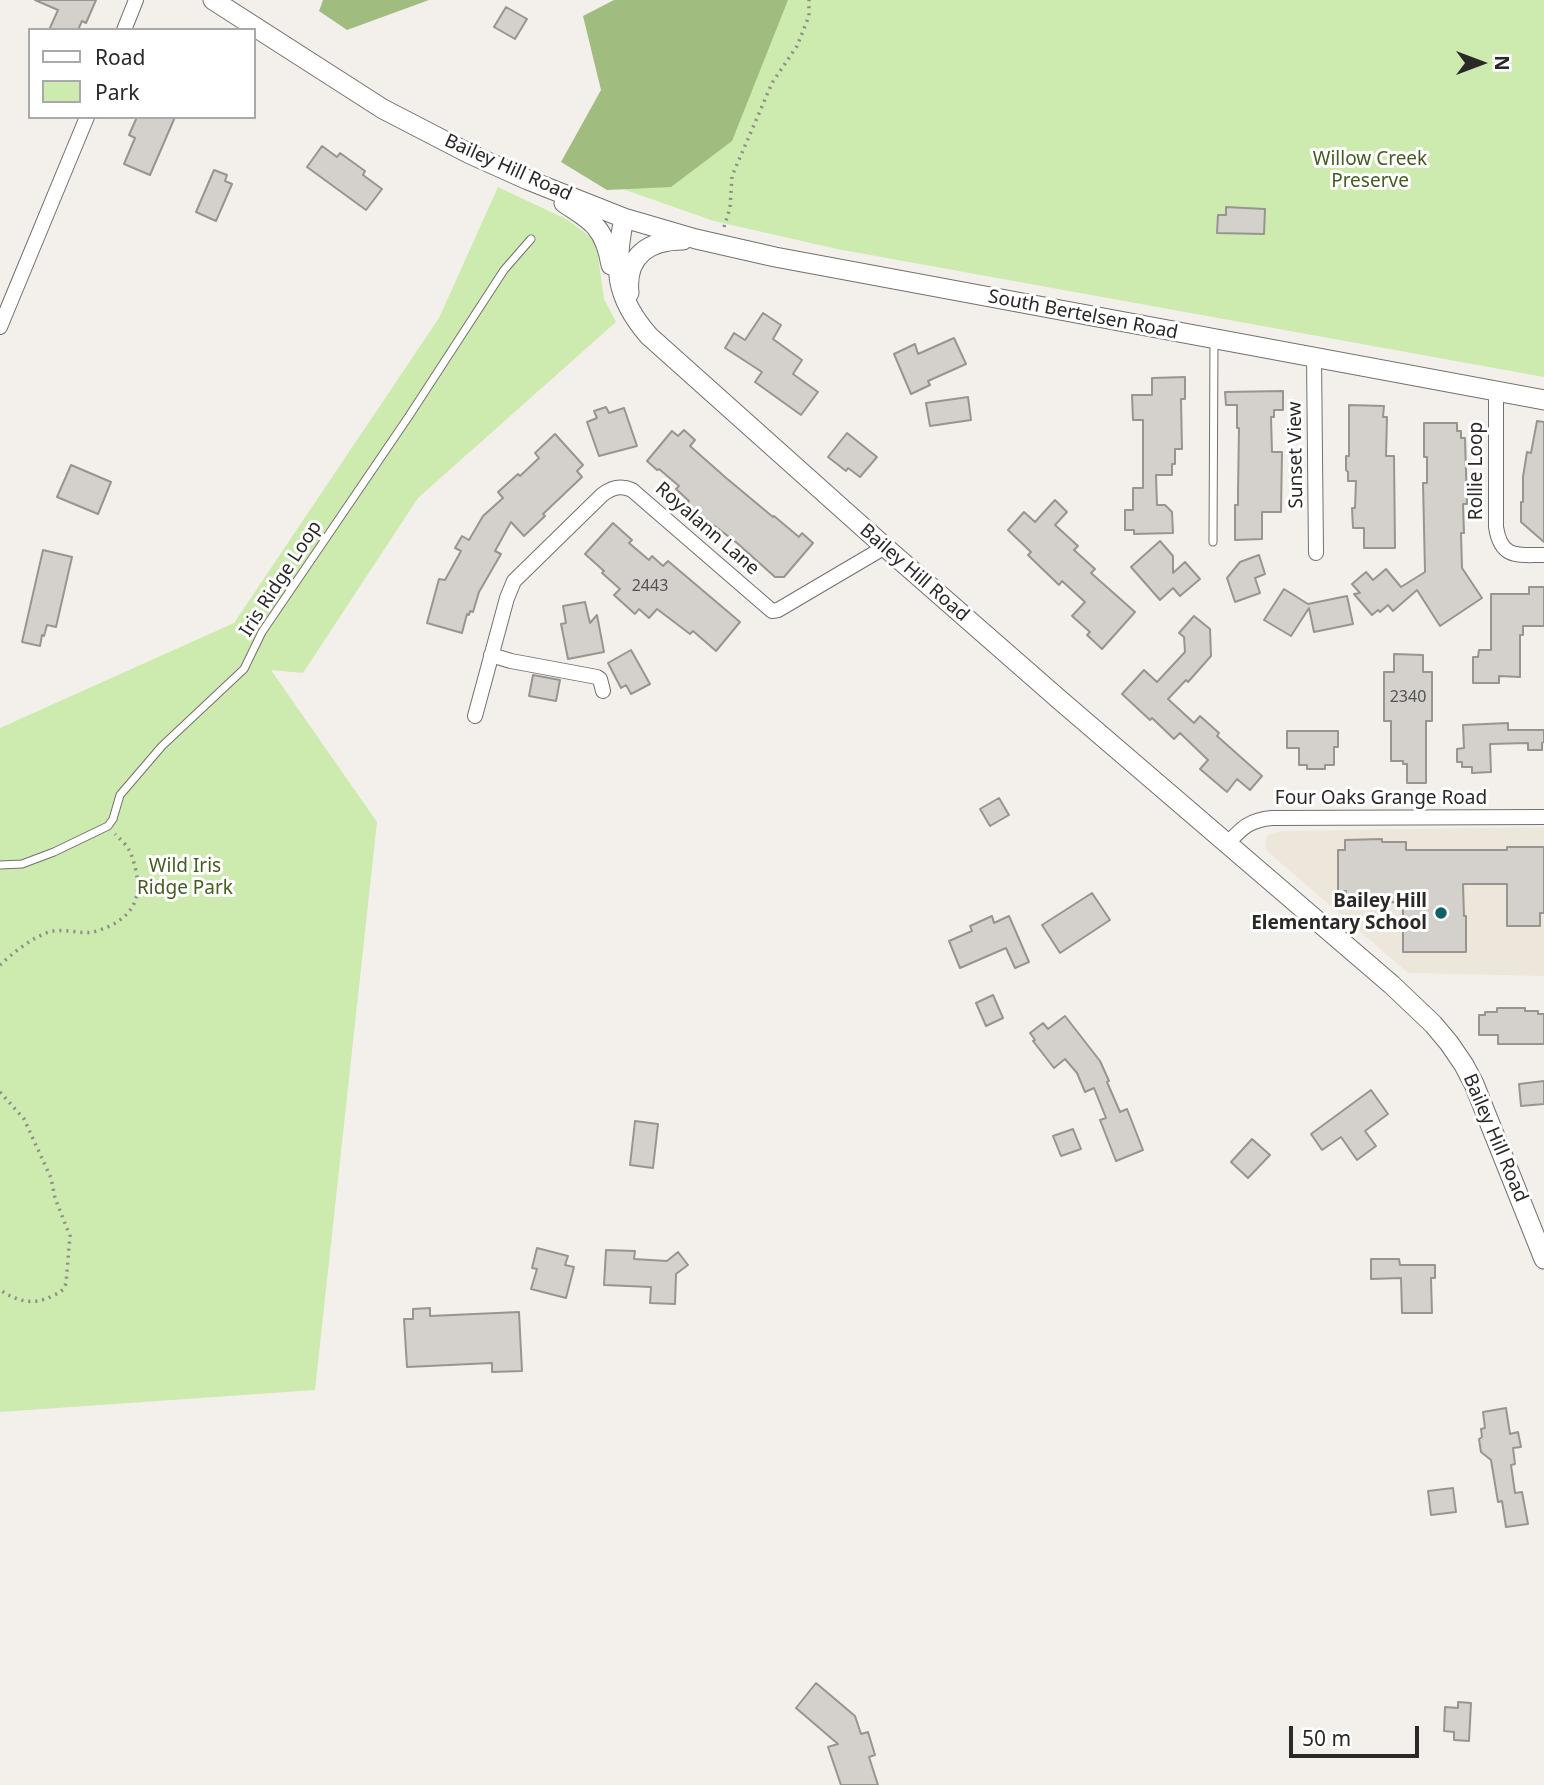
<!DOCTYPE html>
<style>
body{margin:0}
#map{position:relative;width:1544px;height:1785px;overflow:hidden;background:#f3f0ec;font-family:"Noto Sans",sans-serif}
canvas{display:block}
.legend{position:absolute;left:28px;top:28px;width:228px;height:91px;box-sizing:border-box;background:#fff;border:2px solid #aaa9a9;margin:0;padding:9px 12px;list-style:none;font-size:21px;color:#2a2927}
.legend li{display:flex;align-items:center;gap:14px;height:35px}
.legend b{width:35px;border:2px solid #aaa9a9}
.north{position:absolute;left:1446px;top:28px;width:70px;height:70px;-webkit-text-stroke:5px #fff;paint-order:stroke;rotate:90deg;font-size:19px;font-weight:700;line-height:28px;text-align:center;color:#2a2927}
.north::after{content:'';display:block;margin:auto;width:24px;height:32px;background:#2a2927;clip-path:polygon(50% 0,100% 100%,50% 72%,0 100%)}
.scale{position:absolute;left:1289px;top:1726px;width:130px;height:32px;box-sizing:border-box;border:4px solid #2a2927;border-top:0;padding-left:9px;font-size:21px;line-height:24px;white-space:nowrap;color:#2a2927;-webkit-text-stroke:5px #fff;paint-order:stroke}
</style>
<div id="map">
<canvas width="1544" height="1785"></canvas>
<ul class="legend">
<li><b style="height:9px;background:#fff"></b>Road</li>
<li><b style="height:19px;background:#cdeaaf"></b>Park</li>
</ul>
<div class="north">N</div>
<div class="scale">50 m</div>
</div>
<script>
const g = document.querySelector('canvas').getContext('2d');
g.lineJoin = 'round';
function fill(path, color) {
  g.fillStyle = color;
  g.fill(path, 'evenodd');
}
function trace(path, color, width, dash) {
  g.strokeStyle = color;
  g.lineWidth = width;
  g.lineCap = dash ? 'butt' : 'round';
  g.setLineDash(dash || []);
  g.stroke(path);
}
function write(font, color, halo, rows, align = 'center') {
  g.font = font + ' "Noto Sans",sans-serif';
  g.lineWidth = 6;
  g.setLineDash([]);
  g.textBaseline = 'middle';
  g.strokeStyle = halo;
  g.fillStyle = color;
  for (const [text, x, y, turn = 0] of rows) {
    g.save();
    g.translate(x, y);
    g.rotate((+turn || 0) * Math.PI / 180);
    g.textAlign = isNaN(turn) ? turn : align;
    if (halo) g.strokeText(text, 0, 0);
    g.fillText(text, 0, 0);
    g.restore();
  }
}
fill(new Path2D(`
 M 1544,827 L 1544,976 L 1408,973 L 1267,851 L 1265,843 L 1267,836 L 1270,834 L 1281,831 Z`), '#ede7db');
fill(new Path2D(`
 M 728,0 L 1544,0 L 1544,377 L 837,249 L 714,221 L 614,186 Z
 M 498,187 L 568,220 L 592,238 L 597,250 L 604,299 L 616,322 L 418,498 L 303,673 L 271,670 L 377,822 L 315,1390 L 0,1412 L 0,728 L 234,623 L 439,318 Z`), '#cdeaaf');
fill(new Path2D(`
 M 323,0 L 429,0 L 347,30 L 319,11 Z
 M 614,0 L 788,0 L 732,141 L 671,187 L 607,190 L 561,162 L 601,90 L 583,16 Z`), '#a0bd7f');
const building = new Path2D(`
 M 35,0 L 96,0 L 86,23 L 82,21 L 78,30 L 49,30 L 58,10 Z
 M 506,7 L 527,19 L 515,39 L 494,27 Z
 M 137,117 L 175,117 L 150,175 L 124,164 L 135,138 L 129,135 Z
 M 322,146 L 337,157 L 340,153 L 365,171 L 363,175 L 382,189 L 366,210 L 307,167 Z
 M 214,170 L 227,175 L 225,181 L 232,184 L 216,221 L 196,212 Z
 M 1226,207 L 1265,209 L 1264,234 L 1217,233 L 1218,215 L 1226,215 Z
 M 763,313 L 781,325 L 773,339 L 802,360 L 793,374 L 818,392 L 801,415 L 755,382 L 762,372 L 725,348 L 734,333 L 745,340 Z
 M 954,338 L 966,364 L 928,381 L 930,385 L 911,394 L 894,354 L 915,344 L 918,354 Z
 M 1185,377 L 1185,399 L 1181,399 L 1182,449 L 1175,449 L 1175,464 L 1172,464 L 1172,475 L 1156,475 L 1157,505 L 1165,505 L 1172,512 L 1173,533 L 1134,534 L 1134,530 L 1125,530 L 1125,510 L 1133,510 L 1133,488 L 1143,488 L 1143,420 L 1133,420 L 1132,395 L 1152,395 L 1152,378 Z
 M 1283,391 L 1283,410 L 1274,410 L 1274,417 L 1271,417 L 1272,452 L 1282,452 L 1281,512 L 1262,512 L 1262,539 L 1235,540 L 1235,505 L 1238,505 L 1238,492 L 1239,428 L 1237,428 L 1237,405 L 1226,405 L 1225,392 Z
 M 968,397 L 971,420 L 930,426 L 926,403 Z
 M 1349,405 L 1384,406 L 1383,417 L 1387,417 L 1386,456 L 1394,456 L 1395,548 L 1364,548 L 1364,528 L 1353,528 L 1352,508 L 1355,508 L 1356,481 L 1348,481 L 1348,472 L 1346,470 L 1346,456 L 1349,456 Z
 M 606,407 L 609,413 L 624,408 L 637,446 L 599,456 L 587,422 L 597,418 L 594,411 Z
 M 1537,421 L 1544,422 L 1544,542 L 1521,522 L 1521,502 L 1523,502 L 1523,477 L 1527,452 L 1531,453 Z
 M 1424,423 L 1457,423 L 1457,431 L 1461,431 L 1461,438 L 1465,438 L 1467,504 L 1463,504 L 1464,533 L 1461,533 L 1462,568 L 1482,598 L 1440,626 L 1417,590 L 1393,611 L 1388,605 L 1380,612 L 1378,610 L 1372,615 L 1354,594 L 1360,593 L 1352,584 L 1366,572 L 1373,580 L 1386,569 L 1401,587 L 1425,572 L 1423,483 L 1427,483 L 1427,457 L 1424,457 Z
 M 684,430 L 695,440 L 690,446 L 725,477 L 773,517 L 774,516 L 799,537 L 802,533 L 813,543 L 784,577 L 775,577 L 737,543 L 703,517 L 687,503 L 689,501 L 676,489 L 679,486 L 659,469 L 657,470 L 647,461 L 672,431 L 678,436 Z
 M 847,433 L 877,457 L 860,477 L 848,468 L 846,471 L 828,457 Z
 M 555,434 L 583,465 L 577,471 L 582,477 L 543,514 L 545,516 L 524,536 L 511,522 L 495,551 L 501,554 L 479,592 L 473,612 L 470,611 L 469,615 L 467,614 L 462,633 L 427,623 L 439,579 L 445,580 L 461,551 L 455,548 L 462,536 L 469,540 L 483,516 L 503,498 L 498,492 L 518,474 L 520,476 L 539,458 L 535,453 Z
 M 71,465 L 111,482 L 98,514 L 57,497 Z
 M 1055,500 L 1067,512 L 1055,525 L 1078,546 L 1074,550 L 1095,569 L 1091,573 L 1135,612 L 1102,649 L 1087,635 L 1090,632 L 1072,616 L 1085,602 L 1062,581 L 1059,585 L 1028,555 L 1031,552 L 1008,530 L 1024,512 L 1035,522 Z
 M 613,523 L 632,540 L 629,543 L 649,560 L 652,556 L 663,566 L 668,561 L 740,622 L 716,651 L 693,631 L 690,634 L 657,609 L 649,618 L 639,609 L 635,614 L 614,595 L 620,589 L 602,573 L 604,571 L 585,554 Z
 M 1160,541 L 1173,556 L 1173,573 L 1185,562 L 1200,579 L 1180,596 L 1173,588 L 1160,600 L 1131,567 Z
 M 43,550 L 72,557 L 56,627 L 47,625 L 44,636 L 42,635 L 40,646 L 22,642 Z
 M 1259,555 L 1265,574 L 1255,578 L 1260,593 L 1235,602 L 1227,578 L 1240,562 Z
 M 1529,587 L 1544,587 L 1544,626 L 1523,626 L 1523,635 L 1520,635 L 1520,677 L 1499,676 L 1499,683 L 1473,683 L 1473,657 L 1478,657 L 1479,650 L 1491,650 L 1491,594 L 1529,594 Z
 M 1284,589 L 1308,604 L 1347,596 L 1353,624 L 1314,632 L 1309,608 L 1291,636 L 1264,620 Z
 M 585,602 L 590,623 L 597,615 L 604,652 L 568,659 L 561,624 L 566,623 L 563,606 Z
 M 1194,616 L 1210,629 L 1211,656 L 1188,682 L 1186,680 L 1168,699 L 1194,723 L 1200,716 L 1219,733 L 1217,736 L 1262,776 L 1250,790 L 1237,779 L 1227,792 L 1200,769 L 1208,760 L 1180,733 L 1174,739 L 1152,718 L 1150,720 L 1122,694 L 1144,670 L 1157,682 L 1185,652 L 1184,637 L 1179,633 Z
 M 631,650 L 650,684 L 631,694 L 626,685 L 621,688 L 608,663 Z
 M 1394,654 L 1423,655 L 1423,672 L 1432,672 L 1432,721 L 1426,721 L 1426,783 L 1407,783 L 1407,764 L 1403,764 L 1403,761 L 1391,761 L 1391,721 L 1384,721 L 1384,672 L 1394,672 Z
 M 533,675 L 560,680 L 556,701 L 529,696 Z
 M 1508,723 L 1508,730 L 1544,730 L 1544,742 L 1542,743 L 1542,750 L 1528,750 L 1528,743 L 1490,744 L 1491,772 L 1472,773 L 1472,767 L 1462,767 L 1462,762 L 1457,762 L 1457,749 L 1464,748 L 1463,725 Z
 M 1287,731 L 1338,731 L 1338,747 L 1334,747 L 1334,765 L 1325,765 L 1325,769 L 1307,769 L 1307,765 L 1299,765 L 1299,748 L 1287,748 Z
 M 999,798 L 1009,815 L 990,826 L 980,809 Z
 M 1382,839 L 1382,842 L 1406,842 L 1406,850 L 1507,850 L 1507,847 L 1544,847 L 1544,913 L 1540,913 L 1540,926 L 1507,926 L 1507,884 L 1463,884 L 1464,916 L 1466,916 L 1466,952 L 1403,952 L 1403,902 L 1346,903 L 1346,891 L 1338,891 L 1338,850 L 1345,850 L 1345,840 Z
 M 1092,893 L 1110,920 L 1060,953 L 1042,925 Z
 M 992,916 L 994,923 L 1009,916 L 1029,962 L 1015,968 L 1006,948 L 960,968 L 949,941 L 972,931 L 970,926 Z
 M 993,995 L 1003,1018 L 986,1026 L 976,1003 Z
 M 1497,1008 L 1525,1008 L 1525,1011 L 1538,1011 L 1538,1014 L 1544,1014 L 1544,1044 L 1498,1044 L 1498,1035 L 1479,1035 L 1479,1015 L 1485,1015 L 1485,1012 L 1497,1012 Z
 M 1065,1016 L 1100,1061 L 1109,1081 L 1107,1082 L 1120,1112 L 1127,1109 L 1143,1150 L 1116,1161 L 1100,1120 L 1106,1118 L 1094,1088 L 1085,1092 L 1077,1073 L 1065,1059 L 1054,1068 L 1033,1041 L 1035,1040 L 1030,1033 L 1043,1023 L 1048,1029 Z
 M 1544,1081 L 1544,1104 L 1521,1106 L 1519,1084 Z
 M 1371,1090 L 1388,1114 L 1365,1131 L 1376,1146 L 1357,1160 L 1341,1137 L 1322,1150 L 1311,1134 Z
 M 635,1121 L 658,1124 L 653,1168 L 630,1165 Z
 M 1073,1129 L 1081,1149 L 1061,1156 L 1053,1136 Z
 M 1252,1139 L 1270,1155 L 1248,1178 L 1231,1162 Z
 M 537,1248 L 568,1256 L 565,1265 L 574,1267 L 566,1298 L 531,1289 L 537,1269 L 532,1268 Z
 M 606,1250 L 635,1251 L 634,1259 L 667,1261 L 678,1252 L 688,1265 L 676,1274 L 675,1304 L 650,1303 L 651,1287 L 604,1285 Z
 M 1371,1259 L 1399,1259 L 1400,1265 L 1435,1265 L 1435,1278 L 1431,1278 L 1432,1313 L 1402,1313 L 1401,1278 L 1371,1279 Z
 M 430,1308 L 430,1316 L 519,1312 L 522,1371 L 492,1372 L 492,1363 L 407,1367 L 404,1319 L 413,1319 L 413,1309 Z
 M 1506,1408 L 1510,1434 L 1518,1432 L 1521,1447 L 1513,1448 L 1515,1464 L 1511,1465 L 1515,1493 L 1522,1492 L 1528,1524 L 1506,1527 L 1502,1501 L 1498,1502 L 1491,1460 L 1481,1452 L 1479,1439 L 1482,1437 L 1481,1429 L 1485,1428 L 1483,1412 Z
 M 1453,1488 L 1456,1512 L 1431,1515 L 1428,1491 Z
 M 816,1683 L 855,1716 L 861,1734 L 868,1732 L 875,1755 L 869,1757 L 878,1785 L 841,1785 L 828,1747 L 838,1744 L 796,1708 Z
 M 1458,1702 L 1471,1703 L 1469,1741 L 1454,1740 L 1454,1732 L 1444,1731 L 1445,1707 L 1458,1708 Z`);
fill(building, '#d4d1cd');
trace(building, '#989591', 2);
const service = new Path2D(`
 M 1213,542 L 1214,340
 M 0,865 L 22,864 L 54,852 L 108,826 L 113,819 L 120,795 L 162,746 L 244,669 L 262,632 L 409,416 L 504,270 L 531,239`);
const minor = new Path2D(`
 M 124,30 L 136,0
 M 0,327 L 87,117
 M 1314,357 L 1316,553
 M 1496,391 L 1496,527 C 1501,559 1517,555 1544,555
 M 491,655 L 511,661 L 597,677 L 600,679 L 603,691
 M 475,716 L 507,598 L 514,581 L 602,495 C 612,487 621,485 632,490 L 772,611 L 778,610 L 885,547
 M 1227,844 C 1242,828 1249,820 1272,818 L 1544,817`);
const secondary = new Path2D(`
 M 213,0 L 383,109 L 470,154 L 528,180 L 624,218 L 696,239 L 775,257 L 1544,400
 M 564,203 C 594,222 605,229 611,265
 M 624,218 C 614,268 614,296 649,336 L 885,547 L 1061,701 L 1392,985 L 1433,1024 L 1449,1043 L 1464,1065 L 1474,1084 L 1544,1259
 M 629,293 C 625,256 649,240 683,240`);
trace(service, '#73716d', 9);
trace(minor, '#73716d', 16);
trace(secondary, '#73716d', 21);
trace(new Path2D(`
 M 724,227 L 730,208 L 732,176 L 772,83 L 797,46 L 809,16 L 809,0
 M 0,965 C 13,953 31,938 49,932 C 64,927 82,936 97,931 C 128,921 143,903 136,871 C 131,851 130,848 115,834
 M 0,1092 L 24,1119 L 51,1178 L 55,1198 L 70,1236 L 66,1283 C 64,1290 61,1292 54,1295 C 34,1306 19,1302 0,1290`), '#8e8c89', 3.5, [2, 5]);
trace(service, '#fff', 7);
trace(minor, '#fff', 14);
trace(secondary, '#fff', 19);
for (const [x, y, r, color] of [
 [1441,913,7,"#106166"]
]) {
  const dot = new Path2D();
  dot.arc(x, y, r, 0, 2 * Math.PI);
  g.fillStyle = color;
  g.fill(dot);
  trace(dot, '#fff', 2.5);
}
write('16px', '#545350', null, [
 ["2443",650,586],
 ["2340",1408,697]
]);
write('19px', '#435d1d', '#fff', [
 ["Willow Creek",1370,160],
 ["Preserve",1370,182],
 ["Wild Iris",185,867],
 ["Ridge Park",185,889]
]);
write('19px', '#2a2927', '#fff', [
 ["Bailey Hill Road",508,168,24],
 ["South Bertelsen Road",1083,315,11],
 ["Sunset View",1296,455,-91],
 ["Rollie Loop",1477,471,-90],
 ["Royalann Lane",707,529,41],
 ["Bailey Hill Road",914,573,41],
 ["Iris Ridge Loop",281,579,-57],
 ["Four Oaks Grange Road",1381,799],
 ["Bailey Hill Road",1495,1138,67]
]);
write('bold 19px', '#2a2927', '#fff', [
 ["Bailey Hill",1427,902],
 ["Elementary School",1427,924]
], 'right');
</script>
